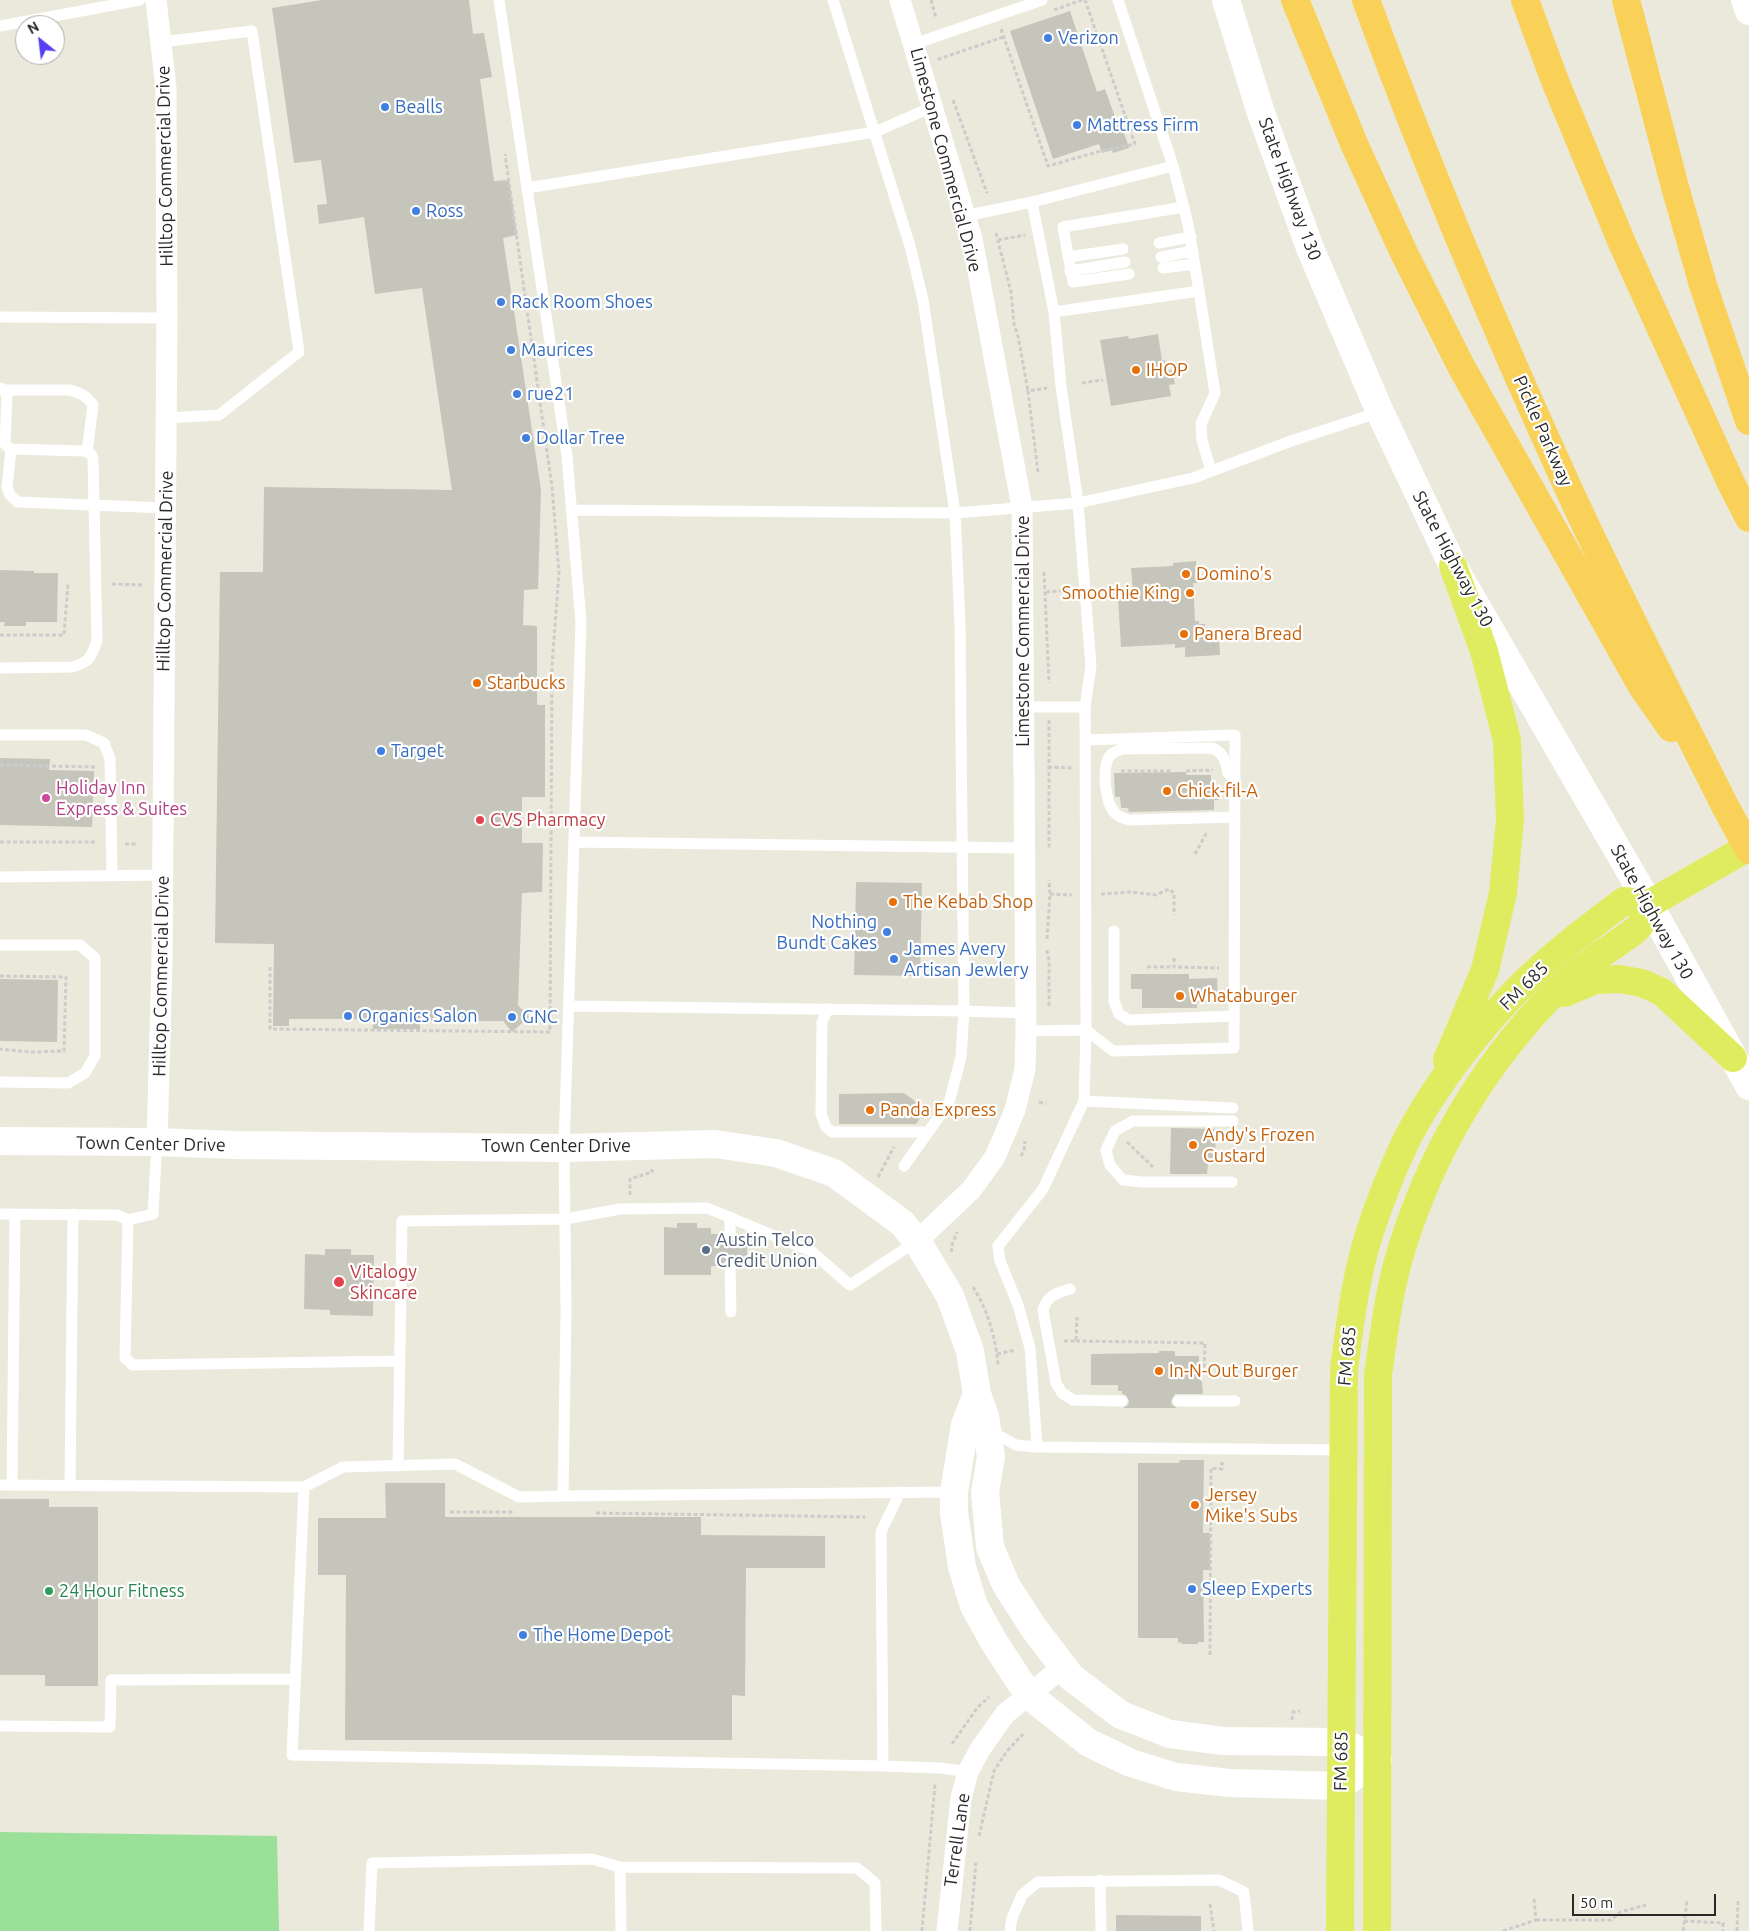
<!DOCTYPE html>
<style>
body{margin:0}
#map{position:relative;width:1749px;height:1931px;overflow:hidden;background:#ebe9db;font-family:Ubuntu,sans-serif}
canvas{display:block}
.north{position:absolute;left:15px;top:15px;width:50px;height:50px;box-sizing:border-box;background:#fff;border:1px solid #a9a9a9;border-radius:50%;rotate:331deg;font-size:14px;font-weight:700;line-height:20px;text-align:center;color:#292929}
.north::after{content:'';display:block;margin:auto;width:18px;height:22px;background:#573ff4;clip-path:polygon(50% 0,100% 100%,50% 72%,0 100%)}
.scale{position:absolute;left:1572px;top:1894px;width:144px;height:22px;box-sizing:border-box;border:2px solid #292929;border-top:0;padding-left:6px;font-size:15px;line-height:18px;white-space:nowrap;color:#292929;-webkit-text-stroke:4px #fff;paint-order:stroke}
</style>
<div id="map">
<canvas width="1749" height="1931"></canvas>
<div class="north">N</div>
<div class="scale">50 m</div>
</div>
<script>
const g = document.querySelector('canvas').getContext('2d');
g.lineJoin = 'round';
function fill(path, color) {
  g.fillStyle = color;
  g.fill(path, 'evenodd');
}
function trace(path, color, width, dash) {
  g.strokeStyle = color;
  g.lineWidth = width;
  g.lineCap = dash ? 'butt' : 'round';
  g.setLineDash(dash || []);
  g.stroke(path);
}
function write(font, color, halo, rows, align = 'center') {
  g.font = font + ' Ubuntu,sans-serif';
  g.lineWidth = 4.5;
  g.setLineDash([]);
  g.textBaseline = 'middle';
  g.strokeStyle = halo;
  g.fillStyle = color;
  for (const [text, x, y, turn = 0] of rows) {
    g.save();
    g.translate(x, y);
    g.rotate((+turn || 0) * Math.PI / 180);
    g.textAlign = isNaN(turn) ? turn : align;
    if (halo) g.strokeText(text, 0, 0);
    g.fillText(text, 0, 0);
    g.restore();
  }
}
fill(new Path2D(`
 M 0,1832 L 277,1836 L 279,1931 L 0,1931 Z`), '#9ae099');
fill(new Path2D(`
 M 322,0 L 469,0 L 473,34 L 484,33 L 492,77 L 480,79 L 494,181 L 509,180 L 517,235 L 503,238 L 541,490 L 538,589 L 524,590 L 523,625 L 537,626 L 537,705 L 545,705 L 545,797 L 522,797 L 522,843 L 543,843 L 542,892 L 522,893 L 518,1005 L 529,1017 L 512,1032 L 503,1021 L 420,1021 L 420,1029 L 373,1029 L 373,1019 L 289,1019 L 289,1026 L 273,1026 L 274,944 L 215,943 L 220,572 L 263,572 L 264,487 L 452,490 L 422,288 L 375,294 L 364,217 L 319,224 L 317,205 L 327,204 L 321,160 L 294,163 L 272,8 Z
 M 1070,11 L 1097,92 L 1105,89 L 1120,131 L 1123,130 L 1129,148 L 1113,153 L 1112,150 L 1102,153 L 1099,144 L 1053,159 L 1010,31 Z
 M 1158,334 L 1162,361 L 1165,360 L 1167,371 L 1172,370 L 1175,384 L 1169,385 L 1171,396 L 1111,406 L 1100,340 L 1128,336 L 1129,339 Z
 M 1196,561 L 1197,583 L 1193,583 L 1195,621 L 1199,621 L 1199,624 L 1205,624 L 1206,639 L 1219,639 L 1220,655 L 1185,657 L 1185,647 L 1175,648 L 1175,644 L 1121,647 L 1118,598 L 1125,598 L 1125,591 L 1133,590 L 1131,568 L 1173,566 L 1173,563 Z
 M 0,570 L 34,571 L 34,573 L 58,573 L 57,622 L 26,622 L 26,626 L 4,626 L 5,622 L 0,622 Z
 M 0,758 L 50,759 L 49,770 L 94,771 L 92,827 L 0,825 Z
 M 1186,772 L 1186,775 L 1211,775 L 1211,785 L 1219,786 L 1220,800 L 1214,800 L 1214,810 L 1129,812 L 1128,808 L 1121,808 L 1120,797 L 1115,797 L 1114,773 Z
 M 856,882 L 922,883 L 920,976 L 854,975 Z
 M 1131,974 L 1189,974 L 1189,979 L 1217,978 L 1218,1003 L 1197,1003 L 1197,1008 L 1142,1008 L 1142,989 L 1131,989 Z
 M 0,979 L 58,980 L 57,1042 L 0,1041 Z
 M 904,1093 L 926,1109 L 916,1124 L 839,1124 L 839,1094 Z
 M 1171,1128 L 1216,1129 L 1215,1162 L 1208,1162 L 1207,1174 L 1170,1174 Z
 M 677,1223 L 697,1223 L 697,1228 L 711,1228 L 711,1234 L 723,1234 L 724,1238 L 730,1241 L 734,1240 L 737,1234 L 747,1235 L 747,1266 L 738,1266 L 734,1260 L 729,1259 L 724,1262 L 723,1266 L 711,1266 L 711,1275 L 664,1275 L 664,1227 L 677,1228 Z
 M 325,1249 L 351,1249 L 351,1255 L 374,1255 L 373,1316 L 330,1315 L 330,1310 L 304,1309 L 305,1254 L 325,1255 Z
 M 1159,1351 L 1175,1351 L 1175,1356 L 1199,1356 L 1199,1379 L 1202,1382 L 1203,1394 L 1175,1394 L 1171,1401 L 1172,1405 L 1177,1408 L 1123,1408 L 1128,1405 L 1129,1401 L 1126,1395 L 1122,1394 L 1122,1391 L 1118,1391 L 1118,1385 L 1091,1385 L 1091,1354 L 1159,1353 Z
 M 1180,1460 L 1204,1460 L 1203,1533 L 1210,1533 L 1210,1570 L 1203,1570 L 1204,1642 L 1198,1642 L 1198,1644 L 1181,1644 L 1182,1642 L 1178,1643 L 1178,1638 L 1138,1638 L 1138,1463 L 1179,1463 Z
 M 385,1483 L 445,1483 L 445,1517 L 701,1517 L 701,1535 L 825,1536 L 825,1568 L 746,1568 L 745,1696 L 732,1695 L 732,1740 L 345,1740 L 346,1575 L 318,1575 L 318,1518 L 386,1518 Z
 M 0,1499 L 49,1499 L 49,1507 L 98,1507 L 98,1686 L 45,1686 L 45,1675 L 0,1675 Z
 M 1116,1915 L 1201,1916 L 1201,1931 L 1116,1931 Z`), '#c6c5bb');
trace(new Path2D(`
 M 931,0 L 936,18
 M 1054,10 L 1082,0
 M 1001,29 L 1048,166 L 1097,152 L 1135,144 L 1085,0
 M 940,60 L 939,59 L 1003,37
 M 953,100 L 987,193
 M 996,233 L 1011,292 L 1014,324 L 1018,336 L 1028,391
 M 998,240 L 1025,235
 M 1082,383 L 1103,380
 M 1038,472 L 1028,391 L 1047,388
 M 1044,572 L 1049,683
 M 112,584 L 144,585
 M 1046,592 L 1070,590
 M 0,635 L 64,635 L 68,584
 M 1049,720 L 1049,849
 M 0,765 L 97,767
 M 1048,767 L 1072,768
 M 1121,771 L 1172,771
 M 1186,771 L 1213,770
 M 0,842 L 96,842
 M 125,844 L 138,844
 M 1195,854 L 1207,832
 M 1050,894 L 1072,895
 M 1101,894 L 1132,892 L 1156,895 L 1169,889 L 1174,893 L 1174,915
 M 1047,939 L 1050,894 L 1049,880
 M 1047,950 L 1049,961 L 1049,1006
 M 1174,958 L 1174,967 L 1219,968
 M 270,967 L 270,1029 L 550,1032 L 552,665 L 559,573 L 552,487 L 505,154
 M 1147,967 L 1174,967
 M 0,976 L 66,977 L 64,1051 L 31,1052 L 0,1049
 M 1039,1102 L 1046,1104
 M 1127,1142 L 1153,1167
 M 1021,1156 L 1024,1151 L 1025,1141
 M 878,1177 L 894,1147
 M 630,1195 L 630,1179 L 652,1172 L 652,1169
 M 952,1252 L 951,1247 L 957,1232
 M 973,1287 C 988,1310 996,1339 998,1366
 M 1064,1341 L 1076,1341 L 1077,1317
 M 1076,1341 L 1205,1343 L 1204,1374
 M 997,1354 L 1016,1350
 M 450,1512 L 515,1512
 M 596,1513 L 865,1517
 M 1210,1655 L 1211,1468 L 1222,1469 L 1222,1462
 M 1292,1720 L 1293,1712 L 1300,1711
 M 952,1744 L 977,1708 L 989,1697
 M 979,1836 L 994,1771 L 1007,1751 L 1023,1734
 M 1210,1904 L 1214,1931
 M 1536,1920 L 1611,1920 L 1620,1912 L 1646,1905
 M 1684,1921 L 1723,1923 L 1723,1931
 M 922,1931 L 935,1784
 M 970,1931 L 976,1862
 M 1503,1931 L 1536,1920 L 1534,1899
 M 1683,1931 L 1687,1901
 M 1737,1931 L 1738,1901`), '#ccc', 3, [4, 2.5]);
trace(new Path2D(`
 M 499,0 L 567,456 L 581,622 L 564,1148 L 566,1312 L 563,1496 L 954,1492
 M 833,0 L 910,246 L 923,300 L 955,513 L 960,624 L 961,735 L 964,1011 L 961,1057 L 949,1103 L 904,1166
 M 0,26 L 140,0
 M 161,42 L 252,31 L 299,352 L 219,415 L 167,418
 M 914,44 L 1042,0
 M 1173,166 L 1188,224 L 1199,291
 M 527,188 L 875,132 L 932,107
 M 1032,202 L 1054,312
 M 965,216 L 1032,202 L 1173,166 L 1118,0
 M 1159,243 L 1191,237
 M 1068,257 L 1123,249
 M 1161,257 L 1193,251
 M 1163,268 L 1195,264
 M 1070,271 L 1125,262
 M 1129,274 L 1073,282 L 1063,227 L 1184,207
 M 0,317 L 167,318
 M 0,388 L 4,390 L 7,396 L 5,444 L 11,449 L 84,451 L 91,454 L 93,459 L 97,641 C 91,657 90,662 72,667 L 0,668
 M 4,390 L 70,390 C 80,393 87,396 93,405 L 87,452
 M 5,444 L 11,450 L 7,487 L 10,495 L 18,502 L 165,508
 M 572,510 L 955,513 L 1078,503 L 1193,478 L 1291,441 L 1380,412
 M 1024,707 L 1085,707 L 1086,1030 L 1026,1031
 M 1085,707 L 1091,666 L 1078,503 L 1061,386 L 1054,312 L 1199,291 L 1215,393 L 1201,424 L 1202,440 L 1211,471
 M 0,735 L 86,735 L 104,743 L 110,759 L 112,876
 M 1235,817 L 1129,820 C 1124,818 1118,817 1115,813 C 1105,803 1102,769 1109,757 C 1112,752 1117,751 1122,749 L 1212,748 C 1223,752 1226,762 1228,773 L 1235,778
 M 574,842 L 1024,848
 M 0,877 L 163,875
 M 1114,931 L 1114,1001 L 1119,1014 L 1129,1020 L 1234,1016
 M 0,945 L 80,945 L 95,958 L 95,1056 L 85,1073 L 68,1083 L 0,1082
 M 569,1006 L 964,1011 L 1026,1013
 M 828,1009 L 822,1022 L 821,1114 L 826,1127 L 832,1132 L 928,1132
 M 1084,1101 L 1233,1108
 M 1232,1182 L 1142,1182 L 1123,1180 L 1110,1165 L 1106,1150 L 1115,1131 L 1133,1121 L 1233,1121
 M 0,1214 L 117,1215 L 128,1220 L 125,1358 L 133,1365 L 400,1361
 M 730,1217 L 730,1234
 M 128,1220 L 153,1214 L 157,1142
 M 730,1266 L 731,1312
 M 1070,1289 C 1056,1293 1047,1296 1043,1310 L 1056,1383 L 1062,1393 L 1073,1400 L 1122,1401
 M 1178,1401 L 1235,1401
 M 989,1430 L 1016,1445 L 1037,1447 L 1343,1450
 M 1037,1447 L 1030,1348 L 1018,1305 L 1000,1261 L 998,1246 L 1043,1189 L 1084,1101 L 1086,1030 L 1113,1051 L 1234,1048 L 1235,735 L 1085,740
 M 398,1466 L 402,1221 L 565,1219 L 620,1209 L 707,1208 L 811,1251 L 850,1285 L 917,1241
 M 0,1485 L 304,1487
 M 12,1485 L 15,1214
 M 70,1485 L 73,1214
 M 563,1496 L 519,1497 L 455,1464 L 343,1467 L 304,1487 L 292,1755 L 883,1766 L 941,1768 L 968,1772
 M 0,1726 L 110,1727 L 111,1680 L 295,1679
 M 883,1766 L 881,1532 L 900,1492
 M 620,1867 L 621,1931
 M 1100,1880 L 1101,1931
 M 369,1931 L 372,1863 L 592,1859 L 620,1867 L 857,1868 L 875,1883 L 876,1931
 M 1010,1931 L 1012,1918 L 1022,1895 L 1038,1882 L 1219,1880 L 1244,1892 L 1248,1931`), '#fff', 11);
trace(new Path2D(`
 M 156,0 L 166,88 L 167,318 L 162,962 L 157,1142
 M 900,0 L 972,239 L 1022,507 L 1026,1031 L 1025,1069 L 1015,1110 L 995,1157 L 971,1190 L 917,1241
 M 947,1931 L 961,1798 L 968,1772 L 979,1751 L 1005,1714 L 1063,1667`), '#fff', 21);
trace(new Path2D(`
 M 0,1141 L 157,1142 L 234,1145 L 564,1148 L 715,1144 L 776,1153 L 834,1173 L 902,1223 L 917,1241 L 950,1296 L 970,1351 L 977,1394 L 985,1416 L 991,1457 L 985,1492 L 990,1547 L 1006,1585 L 1033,1627 L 1071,1677 L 1121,1715 L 1170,1734 L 1223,1741 L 1342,1742 L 1378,1760 L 1340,1786 L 1229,1783 L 1176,1777 L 1131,1763 L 1089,1743 L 1036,1701 L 1020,1682 L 994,1642 L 974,1606 L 962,1567 L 954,1513 L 954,1492 L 965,1425 L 977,1394`), '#fff', 28);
trace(new Path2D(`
 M 1226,0 L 1261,113 L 1310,248 L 1380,412 L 1453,566 L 1649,904 L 1749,1086
 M 1745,0 L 1749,11`), '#fff', 28);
trace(new Path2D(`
 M 1565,993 L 1595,980 L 1619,979 L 1642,983 L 1662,992 L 1733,1058
 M 1447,1060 L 1485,970 L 1503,893 L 1510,820 L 1507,740 L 1484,651 L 1453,566
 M 1340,1931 L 1344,1369 C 1350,1325 1355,1280 1368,1238 C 1378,1206 1391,1173 1405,1143 C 1433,1087 1482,1024 1527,980 C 1557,951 1591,926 1624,901 L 1649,904 L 1749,847
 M 1377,1931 L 1378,1375 C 1384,1332 1389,1289 1402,1248 C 1431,1155 1479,1072 1546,1001 C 1561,986 1578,972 1595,959 C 1605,950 1634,934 1640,925 C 1644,919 1646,910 1649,904`), '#e0ec5f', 28);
trace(new Path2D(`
 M 1295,0 L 1355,146 L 1404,253 L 1462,368 L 1643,688 L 1671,728
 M 1366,0 C 1427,167 1496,330 1570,492 C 1619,598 1673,702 1725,806 L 1749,850
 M 1525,0 L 1555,81 L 1622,243 L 1731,483 L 1749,518
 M 1626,0 L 1675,187 L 1703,285 L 1749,421`), '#f9d158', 28);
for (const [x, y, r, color] of [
 [1048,38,5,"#3f7fe0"],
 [385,107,5,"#3f7fe0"],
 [1077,125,5,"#3f7fe0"],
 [416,211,5,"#3f7fe0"],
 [501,302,5,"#3f7fe0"],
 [511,350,5,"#3f7fe0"],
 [1136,370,5,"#e8710a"],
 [517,394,5,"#3f7fe0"],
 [526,438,5,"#3f7fe0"],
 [1186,574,5,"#e8710a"],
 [1190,593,5,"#e8710a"],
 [1184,634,5,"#e8710a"],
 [477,683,5,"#e8710a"],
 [381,751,5,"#3f7fe0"],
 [1167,791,5,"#e8710a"],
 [46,798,5,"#d1479c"],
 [480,820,5,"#e0444e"],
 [893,902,5,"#e8710a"],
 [887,932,5,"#3f7fe0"],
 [894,959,5,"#3f7fe0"],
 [1180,996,5,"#e8710a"],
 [348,1016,5,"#3f7fe0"],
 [512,1017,5,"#3f7fe0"],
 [870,1110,5,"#e8710a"],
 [1193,1145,5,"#e8710a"],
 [706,1250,5,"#5c6f8a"],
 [339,1282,6,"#e0444e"],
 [1159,1371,5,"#e8710a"],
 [1195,1505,5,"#e8710a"],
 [1192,1589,5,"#3f7fe0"],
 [49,1591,5,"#2e9e5b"],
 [523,1635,5,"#3f7fe0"]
]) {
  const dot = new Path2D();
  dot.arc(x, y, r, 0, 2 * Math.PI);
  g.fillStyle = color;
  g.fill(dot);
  trace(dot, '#fff', 2);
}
write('18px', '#366cbe', '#fff', [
 ["Verizon",1058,38],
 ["Bealls",395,107],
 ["Mattress Firm",1087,125],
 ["Ross",426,211],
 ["Rack Room Shoes",511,302],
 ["Maurices",521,350],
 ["rue21",527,394],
 ["Dollar Tree",536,438],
 ["Target",391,751],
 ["Nothing",877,922,"right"],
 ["Bundt Cakes",877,943,"right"],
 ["James Avery",904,949],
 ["Artisan Jewlery",904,970],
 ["Organics Salon",358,1016],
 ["GNC",522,1017],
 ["Sleep Experts",1202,1589],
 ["The Home Depot",533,1635]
], 'left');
write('18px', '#292929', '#fff', [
 ["Limestone Commercial Drive",946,160,75],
 ["Hilltop Commercial Drive",165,166,-91],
 ["State Highway 130",1290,189,70],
 ["Pickle Parkway",1543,431,66],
 ["State Highway 130",1453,559,62],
 ["Hilltop Commercial Drive",165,571,-89],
 ["Limestone Commercial Drive",1023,631,-90],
 ["State Highway 130",1652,912,61],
 ["Hilltop Commercial Drive",161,976,-89],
 ["FM 685",1524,986,-45],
 ["Town Center Drive",151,1144,1],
 ["Town Center Drive",556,1146],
 ["FM 685",1347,1356,-85],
 ["FM 685",1341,1761,-89],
 ["Terrell Lane",957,1840,-82]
]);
write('18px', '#c56008', '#fff', [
 ["IHOP",1146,370],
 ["Domino's",1196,574],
 ["Smoothie King",1180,593,"right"],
 ["Panera Bread",1194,634],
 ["Starbucks",487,683],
 ["Chick-fil-A",1177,791],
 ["The Kebab Shop",903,902],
 ["Whataburger",1190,996],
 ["Panda Express",880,1110],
 ["Andy's Frozen",1203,1135],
 ["Custard",1203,1156],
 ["In-N-Out Burger",1169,1371],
 ["Jersey",1205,1495],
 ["Mike's Subs",1205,1516]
], 'left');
write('18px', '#b23c85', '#fff', [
 ["Holiday Inn",56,788],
 ["Express & Suites",56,809]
], 'left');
write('18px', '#be3a42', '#fff', [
 ["CVS Pharmacy",490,820],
 ["Vitalogy",350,1272],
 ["Skincare",350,1293]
], 'left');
write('18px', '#4e5e75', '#fff', [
 ["Austin Telco",716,1240],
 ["Credit Union",716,1261]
], 'left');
write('18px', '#27864d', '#fff', [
 ["24 Hour Fitness",59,1591]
], 'left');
</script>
